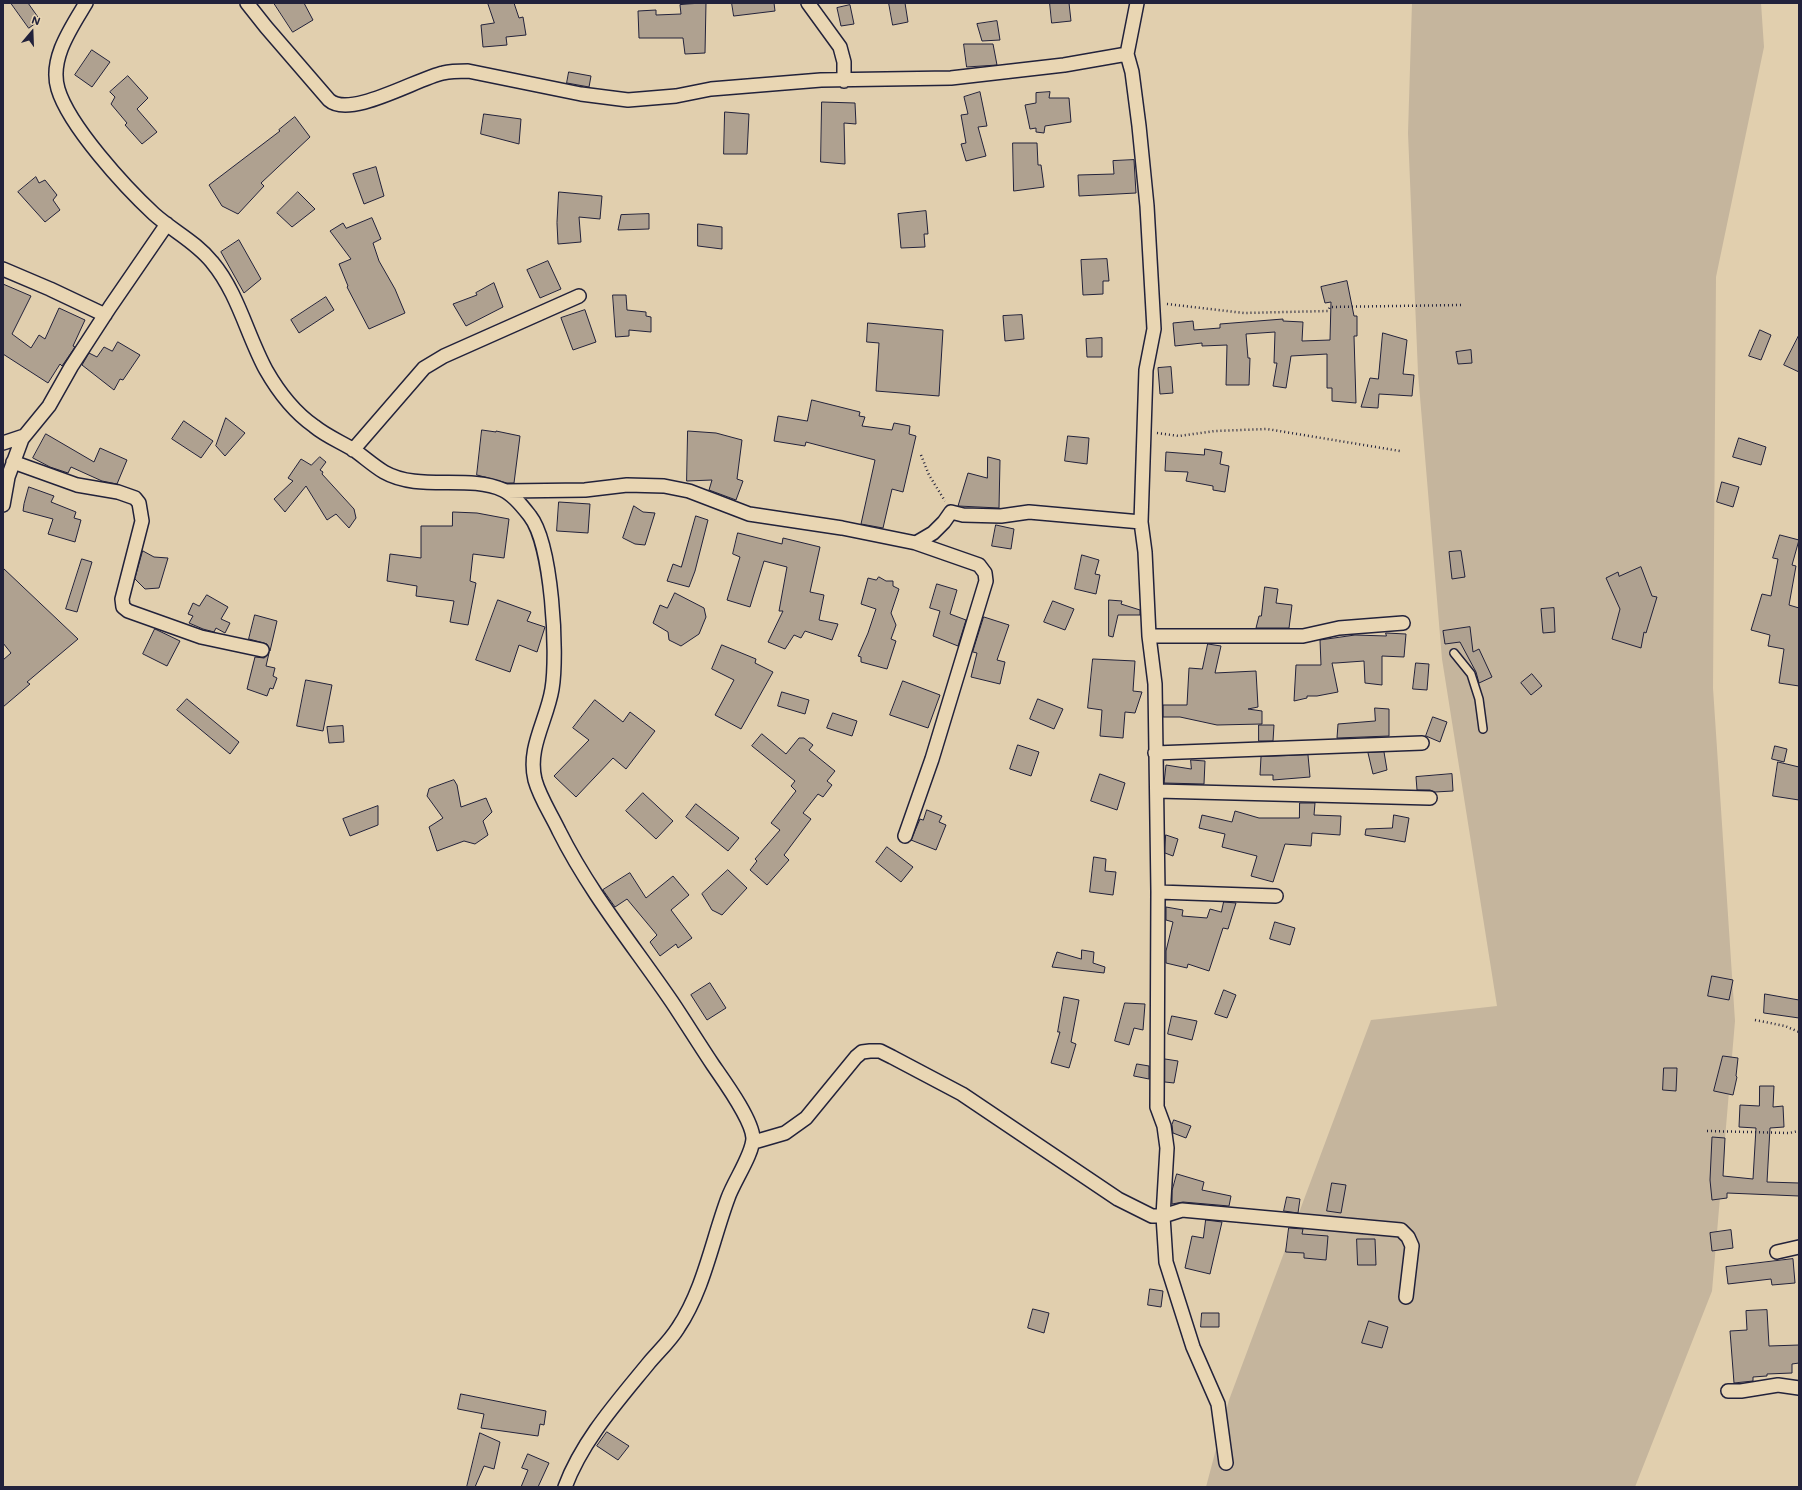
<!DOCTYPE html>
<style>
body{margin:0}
#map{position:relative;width:1802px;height:1490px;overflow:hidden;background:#e1cfae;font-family:Mali,sans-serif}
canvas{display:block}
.frame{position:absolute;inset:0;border:4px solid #22223b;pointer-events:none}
.north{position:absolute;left:12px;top:12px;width:40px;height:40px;-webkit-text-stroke:3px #e9d6b3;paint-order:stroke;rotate:19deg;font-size:11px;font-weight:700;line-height:16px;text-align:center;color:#22223b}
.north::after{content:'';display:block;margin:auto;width:14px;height:18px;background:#22223b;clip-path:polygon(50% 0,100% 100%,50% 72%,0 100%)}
</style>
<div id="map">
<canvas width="1802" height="1490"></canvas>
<div class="frame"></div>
<div class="north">N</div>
</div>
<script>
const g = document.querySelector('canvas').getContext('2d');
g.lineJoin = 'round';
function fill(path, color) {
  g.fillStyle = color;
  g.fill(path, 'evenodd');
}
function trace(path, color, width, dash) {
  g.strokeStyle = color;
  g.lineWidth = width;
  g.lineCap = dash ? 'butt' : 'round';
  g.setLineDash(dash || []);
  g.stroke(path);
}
fill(new Path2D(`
 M 1412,3 L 1761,3 L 1764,47 L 1716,277 L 1713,688 L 1735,1021 L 1712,1291 L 1635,1487 L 1206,1487 L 1229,1400 L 1371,1020 L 1497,1006 L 1442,659 L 1418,373 L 1408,133 Z`), '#c5b59d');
const building = new Path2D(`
 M 11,3 L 28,3 L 40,20 L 29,28 Z
 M 274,3 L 304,3 L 313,20 L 293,32 Z
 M 488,3 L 514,3 L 519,18 L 523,17 L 526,35 L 506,37 L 507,45 L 483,47 L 481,25 L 494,23 Z
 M 706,3 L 705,53 L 685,54 L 683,38 L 639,38 L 638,11 L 656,10 L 656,15 L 681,14 L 680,5 Z
 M 732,3 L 774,3 L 775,11 L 734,16 Z
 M 889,3 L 905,3 L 908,22 L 893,25 Z
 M 1050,3 L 1069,3 L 1071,21 L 1052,23 Z
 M 850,5 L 854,24 L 841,26 L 837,8 Z
 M 997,21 L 1000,40 L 982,41 L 977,24 Z
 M 964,44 L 993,44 L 997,65 L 967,67 Z
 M 92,50 L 110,62 L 92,87 L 75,75 Z
 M 569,72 L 591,76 L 589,87 L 567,83 Z
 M 128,76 L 148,98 L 137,109 L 157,132 L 142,144 L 125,125 L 127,123 L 111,104 L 115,97 L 110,92 Z
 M 980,92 L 987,126 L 978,127 L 986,156 L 966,161 L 961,144 L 966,143 L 961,115 L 968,114 L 964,97 Z
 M 1050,92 L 1049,98 L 1069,98 L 1071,122 L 1045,126 L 1044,133 L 1036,132 L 1036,128 L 1030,129 L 1025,105 L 1036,103 L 1036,93 Z
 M 822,102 L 855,103 L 856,124 L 844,123 L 845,164 L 821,162 Z
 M 725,112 L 749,114 L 747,154 L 724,154 Z
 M 484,114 L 521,119 L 519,144 L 481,134 Z
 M 295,117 L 310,137 L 261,183 L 264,186 L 238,214 L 222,206 L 209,185 L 280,131 L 279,130 Z
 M 1013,143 L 1037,143 L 1038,165 L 1041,165 L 1044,187 L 1014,191 Z
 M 1134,160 L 1136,193 L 1079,196 L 1078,175 L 1114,174 L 1113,161 Z
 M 376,167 L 384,196 L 364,204 L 353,174 Z
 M 36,177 L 39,183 L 45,180 L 57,195 L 53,200 L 60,210 L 45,222 L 18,192 Z
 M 298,192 L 315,209 L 292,227 L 277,213 Z
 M 559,192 L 602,196 L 600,219 L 579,217 L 581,242 L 558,244 L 557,223 Z
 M 926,211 L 928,234 L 924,234 L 925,247 L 901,248 L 898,214 Z
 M 649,214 L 649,229 L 618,230 L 621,215 Z
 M 372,218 L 381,239 L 373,243 L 379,261 L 395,289 L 405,313 L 369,329 L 347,287 L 348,286 L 339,264 L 351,259 L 330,231 L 343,223 L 346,228 Z
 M 698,224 L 722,227 L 722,249 L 698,246 Z
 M 239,240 L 261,279 L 244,293 L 221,252 Z
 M 1107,259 L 1109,281 L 1103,281 L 1103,294 L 1083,295 L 1081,260 Z
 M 548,261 L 561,289 L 540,298 L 527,270 Z
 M 1347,281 L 1354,316 L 1357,316 L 1357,336 L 1354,336 L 1356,403 L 1332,401 L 1332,388 L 1327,388 L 1327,354 L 1291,356 L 1286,388 L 1273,386 L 1277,363 L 1274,363 L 1275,332 L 1246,334 L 1248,358 L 1250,358 L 1249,385 L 1226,385 L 1227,345 L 1202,346 L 1202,343 L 1175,346 L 1173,323 L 1193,321 L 1194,330 L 1220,328 L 1220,324 L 1283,319 L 1283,321 L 1303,322 L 1302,341 L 1330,340 L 1331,302 L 1325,303 L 1321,287 Z
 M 494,283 L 503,307 L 466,326 L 453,304 L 477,295 L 476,293 Z
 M 3,284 L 31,296 L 12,334 L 31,348 L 39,335 L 45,339 L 59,308 L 85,320 L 73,346 L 75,347 L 62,366 L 60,364 L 48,383 L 3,354 Z
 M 613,295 L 626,295 L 627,310 L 646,312 L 646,316 L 651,317 L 651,332 L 629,330 L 629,336 L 616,337 Z
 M 326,297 L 334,310 L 299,333 L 291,320 Z
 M 585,310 L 596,342 L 573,350 L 561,318 Z
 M 1022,315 L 1024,339 L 1005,341 L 1003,316 Z
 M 868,323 L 943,330 L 939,396 L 876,391 L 879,343 L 867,342 Z
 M 1760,330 L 1771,335 L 1761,360 L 1749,356 Z
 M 1383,333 L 1407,340 L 1403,374 L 1414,375 L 1412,396 L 1379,394 L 1378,408 L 1361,407 L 1370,378 L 1378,379 Z
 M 1799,335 L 1799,372 L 1784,365 Z
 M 1102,338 L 1102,357 L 1087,357 L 1086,339 Z
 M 118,342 L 140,355 L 123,380 L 120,379 L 114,390 L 82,365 L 89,353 L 97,357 L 104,347 L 112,351 Z
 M 1471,350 L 1472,363 L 1458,364 L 1456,352 Z
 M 1171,367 L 1173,393 L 1160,394 L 1158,368 Z
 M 812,400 L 860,412 L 859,416 L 865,417 L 862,426 L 892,430 L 894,423 L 910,426 L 909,434 L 916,436 L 903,492 L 892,489 L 883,528 L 861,524 L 875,460 L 806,442 L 805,446 L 774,441 L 778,416 L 807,421 Z
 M 226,418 L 245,433 L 225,456 L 216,446 Z
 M 184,421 L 213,441 L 201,458 L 172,439 Z
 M 482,430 L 496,432 L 496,431 L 520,436 L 514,483 L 507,483 L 477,475 Z
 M 688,431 L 716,433 L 742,440 L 737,479 L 743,481 L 736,500 L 709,490 L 712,480 L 687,481 Z
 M 46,434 L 94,462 L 100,448 L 127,460 L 117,484 L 102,481 L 71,467 L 68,473 L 50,467 L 33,458 Z
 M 1068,436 L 1089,438 L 1087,464 L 1065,461 Z
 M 1739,438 L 1766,447 L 1761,465 L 1733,457 Z
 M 1205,449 L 1222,452 L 1220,464 L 1229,466 L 1225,492 L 1213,490 L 1213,486 L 1186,481 L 1188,472 L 1165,471 L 1166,452 L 1204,455 Z
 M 320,457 L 326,462 L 320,470 L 323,472 L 322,474 L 354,509 L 356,518 L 349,528 L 336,514 L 327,520 L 306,486 L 285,512 L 274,499 L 293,481 L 288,478 L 301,459 L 311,465 Z
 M 988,457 L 1000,460 L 999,508 L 958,506 L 968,473 L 987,478 Z
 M 1722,482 L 1739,487 L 1733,507 L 1717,502 Z
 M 29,487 L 54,496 L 51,502 L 76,512 L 74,518 L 81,520 L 75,542 L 48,534 L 53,519 L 23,511 L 24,504 Z
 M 559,502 L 590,504 L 588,533 L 557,531 Z
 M 634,506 L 643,512 L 655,513 L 645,545 L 635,544 L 623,538 Z
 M 453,512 L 477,513 L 509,519 L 504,558 L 473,554 L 470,581 L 476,583 L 468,625 L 450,622 L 454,601 L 416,596 L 417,586 L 387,581 L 390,554 L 421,558 L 421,526 L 452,526 Z
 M 696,516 L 708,520 L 695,571 L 689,587 L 667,581 L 673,564 L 681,567 Z
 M 996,525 L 1014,529 L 1011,549 L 992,546 Z
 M 738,533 L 782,544 L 783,538 L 820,547 L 810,592 L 824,595 L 819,620 L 838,624 L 832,640 L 805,631 L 801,638 L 794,635 L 785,649 L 768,642 L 783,611 L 779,611 L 787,567 L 764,561 L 750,607 L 727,600 L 740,557 L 733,554 Z
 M 1780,535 L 1799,540 L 1792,565 L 1796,566 L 1789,605 L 1799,608 L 1799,686 L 1779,683 L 1784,649 L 1768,646 L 1770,635 L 1751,630 L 1762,594 L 1771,596 L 1778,559 L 1773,558 Z
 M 143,551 L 154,557 L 168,558 L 159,588 L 145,589 L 135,579 Z
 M 1461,551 L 1465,577 L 1452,579 L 1449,552 Z
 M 1082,555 L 1099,560 L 1095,574 L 1100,575 L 1096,594 L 1075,589 Z
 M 82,559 L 92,562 L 77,612 L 66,609 Z
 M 1641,567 L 1652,596 L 1657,597 L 1646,633 L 1644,632 L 1641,648 L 1612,639 L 1620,609 L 1606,578 L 1618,572 L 1619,576 Z
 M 3,568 L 78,639 L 27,682 L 30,684 L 3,707 L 3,660 L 11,653 L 3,643 Z
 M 879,577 L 886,581 L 893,581 L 893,586 L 899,589 L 891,613 L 896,625 L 891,639 L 896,641 L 887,669 L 861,662 L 861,657 L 858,656 L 868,633 L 876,609 L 861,604 L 868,578 L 876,580 Z
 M 937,584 L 957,590 L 950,614 L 966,620 L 958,646 L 933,636 L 940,611 L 930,608 Z
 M 1265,587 L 1278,589 L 1276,603 L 1292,605 L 1289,628 L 1256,628 L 1259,616 L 1261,616 Z
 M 675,593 L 704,608 L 706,617 L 699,634 L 681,646 L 669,640 L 668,632 L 653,623 L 660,605 L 667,608 Z
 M 207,595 L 228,607 L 221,619 L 230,623 L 225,633 L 216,628 L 214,632 L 203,629 L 189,623 L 193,616 L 188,614 L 193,603 L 199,606 Z
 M 498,600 L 531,612 L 527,621 L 545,627 L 537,652 L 519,645 L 510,672 L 476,660 Z
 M 1109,600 L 1122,601 L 1121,604 L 1140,610 L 1140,615 L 1118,615 L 1113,637 L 1109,636 Z
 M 1053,601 L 1074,609 L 1065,630 L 1044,622 Z
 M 1554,608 L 1555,632 L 1543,633 L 1541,609 Z
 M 255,615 L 277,621 L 270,651 L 267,644 L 249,639 Z
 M 984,617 L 1009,625 L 997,660 L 1005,662 L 1000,684 L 971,677 L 977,653 L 973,652 Z
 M 1470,627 L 1473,652 L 1479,649 L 1492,677 L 1479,683 L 1476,672 L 1460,642 L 1445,644 L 1443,631 Z
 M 155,629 L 180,641 L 167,666 L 143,654 Z
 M 1386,633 L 1406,634 L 1404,657 L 1382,656 L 1382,685 L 1365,683 L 1364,661 L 1336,663 L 1332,663 L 1338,692 L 1317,696 L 1307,696 L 1307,698 L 1294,701 L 1296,665 L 1321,665 L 1320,640 L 1355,635 L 1386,636 Z
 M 1208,644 L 1221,646 L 1215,673 L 1256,671 L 1258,707 L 1248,709 L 1262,711 L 1262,724 L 1217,725 L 1180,717 L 1163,717 L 1163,705 L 1187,705 L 1189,668 L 1202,669 Z
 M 722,645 L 756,659 L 755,663 L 773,672 L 741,729 L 715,715 L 734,680 L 712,669 Z
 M 269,653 L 266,666 L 275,668 L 273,676 L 277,678 L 273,689 L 270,688 L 267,696 L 247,689 L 255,657 L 264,658 Z
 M 1093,659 L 1135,661 L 1133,691 L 1142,692 L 1135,713 L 1125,712 L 1123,738 L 1100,736 L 1102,710 L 1088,708 Z
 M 1416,663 L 1429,664 L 1427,690 L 1413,689 Z
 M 1532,674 L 1542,686 L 1531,695 L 1521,683 Z
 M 306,680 L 332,685 L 323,731 L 297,726 Z
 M 903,681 L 940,695 L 928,728 L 890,715 Z
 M 782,692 L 809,700 L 805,714 L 778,706 Z
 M 187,699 L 239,742 L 230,754 L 177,710 Z
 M 1038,699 L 1063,709 L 1054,729 L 1030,719 Z
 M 595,700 L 623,722 L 630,712 L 655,731 L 626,769 L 613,758 L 576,797 L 554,776 L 589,740 L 573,728 Z
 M 1375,708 L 1389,709 L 1389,736 L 1337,738 L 1338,724 L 1375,721 Z
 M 833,713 L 857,721 L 852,736 L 827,728 Z
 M 1433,717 L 1447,722 L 1440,742 L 1426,736 Z
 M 1259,725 L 1274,725 L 1273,741 L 1259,741 Z
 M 343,726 L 344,742 L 329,743 L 327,727 Z
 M 762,734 L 786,754 L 799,738 L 804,738 L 813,745 L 809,750 L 835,771 L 827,781 L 832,785 L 823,797 L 818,794 L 803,813 L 811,819 L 784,855 L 789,860 L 767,885 L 750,870 L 757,861 L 755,859 L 780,830 L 771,823 L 796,791 L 791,786 L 795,781 L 752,746 Z
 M 1018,745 L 1039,752 L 1031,776 L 1010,769 Z
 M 1775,746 L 1787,749 L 1784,762 L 1772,759 Z
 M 1384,752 L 1387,770 L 1373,774 L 1368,753 Z
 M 1308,755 L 1310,777 L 1273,780 L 1273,775 L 1260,775 L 1261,757 Z
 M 1191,760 L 1205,761 L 1204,784 L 1164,783 L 1166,765 L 1191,769 Z
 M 1778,762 L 1799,767 L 1799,800 L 1773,796 Z
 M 1100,774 L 1125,783 L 1117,810 L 1091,801 Z
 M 1452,774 L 1453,791 L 1435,792 L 1430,790 L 1417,790 L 1416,777 Z
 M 454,780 L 457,785 L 461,807 L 486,798 L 492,812 L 483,821 L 488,835 L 475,844 L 464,841 L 437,851 L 429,827 L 443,818 L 427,796 L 429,789 Z
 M 643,793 L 673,821 L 656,839 L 626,811 Z
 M 1300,803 L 1315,803 L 1314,815 L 1341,816 L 1340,835 L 1312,833 L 1311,846 L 1285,844 L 1273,882 L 1251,876 L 1257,856 L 1222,847 L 1225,834 L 1199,828 L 1202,815 L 1232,822 L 1235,811 L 1259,818 L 1299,818 Z
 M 696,804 L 739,838 L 728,851 L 686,817 Z
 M 378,806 L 378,825 L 350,836 L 343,819 Z
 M 927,810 L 942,816 L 939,822 L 946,825 L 936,850 L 911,840 L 920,819 L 923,820 Z
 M 1394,815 L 1409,818 L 1405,842 L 1365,835 L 1366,829 L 1392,828 Z
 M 1166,835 L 1178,839 L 1173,856 L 1165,853 Z
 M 887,847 L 913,867 L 901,882 L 876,862 Z
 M 1094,857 L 1106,859 L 1105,871 L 1116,872 L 1113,895 L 1090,892 Z
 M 728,870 L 747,888 L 722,915 L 712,910 L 702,894 Z
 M 630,873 L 646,898 L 673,876 L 689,895 L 671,910 L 692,938 L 678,948 L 676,944 L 660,956 L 650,942 L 657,935 L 627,899 L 615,907 L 603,890 Z
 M 1224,902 L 1236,903 L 1228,929 L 1223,928 L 1209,971 L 1188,964 L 1187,968 L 1166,963 L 1166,951 L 1173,922 L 1166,920 L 1166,907 L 1183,910 L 1182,916 L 1207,918 L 1210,909 L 1221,912 Z
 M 1275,922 L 1295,928 L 1290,945 L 1270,939 Z
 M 1082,950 L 1094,952 L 1093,963 L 1105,967 L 1104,973 L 1052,967 L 1057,952 L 1081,959 Z
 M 1712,976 L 1733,980 L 1729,1000 L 1708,996 Z
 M 710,983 L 726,1008 L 707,1020 L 691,995 Z
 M 1224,990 L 1236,995 L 1227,1018 L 1215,1014 Z
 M 1765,994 L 1799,1000 L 1799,1018 L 1764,1013 Z
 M 1064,997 L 1079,1000 L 1071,1042 L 1076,1044 L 1069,1068 L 1051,1063 L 1060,1032 L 1058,1032 Z
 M 1125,1003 L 1145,1004 L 1143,1030 L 1134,1028 L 1129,1045 L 1115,1041 Z
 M 1172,1016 L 1197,1021 L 1192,1040 L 1168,1034 Z
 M 1723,1056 L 1738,1058 L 1736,1076 L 1737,1077 L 1733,1095 L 1714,1091 Z
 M 1165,1059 L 1178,1061 L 1174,1083 L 1165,1082 Z
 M 1137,1064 L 1149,1066 L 1149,1079 L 1134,1076 Z
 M 1664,1068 L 1677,1068 L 1676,1091 L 1663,1090 Z
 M 1760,1086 L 1774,1086 L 1773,1107 L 1783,1106 L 1784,1127 L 1770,1128 L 1767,1182 L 1799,1183 L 1799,1196 L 1727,1193 L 1727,1198 L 1712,1200 L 1710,1180 L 1712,1137 L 1725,1138 L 1723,1176 L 1753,1179 L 1756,1128 L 1739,1127 L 1740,1105 L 1759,1106 Z
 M 1174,1120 L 1191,1126 L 1186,1138 L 1173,1133 L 1172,1125 Z
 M 1177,1174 L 1204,1182 L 1202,1190 L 1231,1196 L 1229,1206 L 1183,1202 L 1172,1204 L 1172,1191 Z
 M 1332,1183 L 1346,1185 L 1341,1213 L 1327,1211 Z
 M 1287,1197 L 1300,1199 L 1298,1213 L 1284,1211 Z
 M 1206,1220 L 1222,1222 L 1210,1274 L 1185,1268 L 1192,1236 L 1203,1238 Z
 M 1289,1228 L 1303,1229 L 1302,1234 L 1328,1236 L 1326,1260 L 1304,1258 L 1304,1253 L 1286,1252 Z
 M 1731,1230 L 1733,1248 L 1712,1251 L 1710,1233 Z
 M 1357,1239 L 1375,1239 L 1376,1265 L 1358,1265 Z
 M 1793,1259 L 1795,1283 L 1772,1285 L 1771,1279 L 1728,1284 L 1726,1267 Z
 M 1150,1289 L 1163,1291 L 1161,1307 L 1148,1305 Z
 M 1033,1309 L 1049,1313 L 1044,1333 L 1028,1328 Z
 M 1767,1310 L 1769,1346 L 1799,1345 L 1799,1363 L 1792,1364 L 1792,1373 L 1767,1374 L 1767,1376 L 1753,1377 L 1753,1381 L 1734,1383 L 1730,1331 L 1747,1330 L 1746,1311 Z
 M 1202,1313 L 1219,1313 L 1219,1327 L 1201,1327 Z
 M 1369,1321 L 1388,1327 L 1382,1348 L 1362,1343 Z
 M 461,1394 L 546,1411 L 544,1425 L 540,1424 L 538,1436 L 481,1428 L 484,1414 L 458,1409 Z
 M 607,1432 L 629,1446 L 618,1460 L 597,1446 Z
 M 480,1433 L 500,1442 L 494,1469 L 484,1466 L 475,1487 L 467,1487 Z
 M 528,1454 L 549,1463 L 538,1487 L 521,1487 L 528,1470 L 522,1468 Z`);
fill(building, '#afa190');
trace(building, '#22223b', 1);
const lane = new Path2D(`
 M 1454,653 L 1471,674 L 1479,699 L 1483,729`);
const street = new Path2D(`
 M 86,3 C 71,28 49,59 58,89 C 69,126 125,187 154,214 C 173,231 196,242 212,262 C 238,293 247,335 266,370 C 278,391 294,412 314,426 C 326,436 341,442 354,450 C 364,457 374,466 384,472 C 419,492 468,474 503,490 C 514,495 523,507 530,516 C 552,544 558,653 552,689 C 547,720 527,748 535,780 C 540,798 551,814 559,831 C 590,893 633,945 672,1002 C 686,1023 699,1044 713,1065 C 724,1081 752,1119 753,1138 C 753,1154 734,1181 728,1198 C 712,1241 704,1289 678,1328 C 670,1341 658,1352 648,1364 C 617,1402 582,1441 565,1487
 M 247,3 L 266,27 L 329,100 C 350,119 418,78 443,73 C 451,71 459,71 468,71 L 581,94 L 628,100 L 676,96 L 711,89 L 821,80 L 951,78 L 1064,65 L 1127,54
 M 808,3 L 840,47 L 844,62 L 844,81
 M 1137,3 L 1127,54 L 1132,72 L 1139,126 L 1147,206 L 1154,329 L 1146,370 L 1141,522 L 1145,552 L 1149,636 L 1155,684 L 1158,892 L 1157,1107 L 1164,1126 L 1167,1148 L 1163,1216 L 1166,1262 L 1193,1347 L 1218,1404 L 1226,1463
 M 3,269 L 50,289 L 105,315
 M 3,443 L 24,436
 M 353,450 L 424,368 L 444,356 L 579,296
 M 13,462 L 77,485 L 118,492 L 135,498 L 139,503 L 142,521 L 122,599 L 123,607 L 128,611 L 201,637 L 262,650
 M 507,491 L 585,490 L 627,485 L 664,486 L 689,491 L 749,514 L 842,528 L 916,543 L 933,533 L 944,522 L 951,512 L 963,515 L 1001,516 L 1029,512 L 1141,522
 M 3,505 L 8,477 L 22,439 L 49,406 L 71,367 L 110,307 L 167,224
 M 1149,636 L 1303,636 L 1339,628 L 1403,623
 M 1155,753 L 1422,743
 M 1157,791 L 1430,798
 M 905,836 L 932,759 L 986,581 L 985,573 L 979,565 L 916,543
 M 1158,892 L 1276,896
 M 754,1142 L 785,1133 L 806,1118 L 856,1057 L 862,1052 L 870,1051 L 880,1051 L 892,1057 L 962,1094 L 1118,1199 L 1152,1216 L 1163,1216 L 1182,1210 L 1401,1230 L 1408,1237 L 1412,1246 L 1406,1297
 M 1777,1252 L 1799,1247
 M 1728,1391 L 1741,1391 L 1778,1385 L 1799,1388`);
trace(lane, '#22223b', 10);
trace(street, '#22223b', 16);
trace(new Path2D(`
 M 1167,304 L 1244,313 L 1328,311 L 1330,307 L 1461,305
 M 1157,433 L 1179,436 L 1215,431 L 1267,429 L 1400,451
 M 921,455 L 929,475 L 945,501
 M 1755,1020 L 1785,1026 L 1799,1032
 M 1707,1131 L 1789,1133 L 1799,1131`), '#22223b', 2.5, [1, 3]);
trace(lane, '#e9d6b3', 7);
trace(street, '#e9d6b3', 13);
</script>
